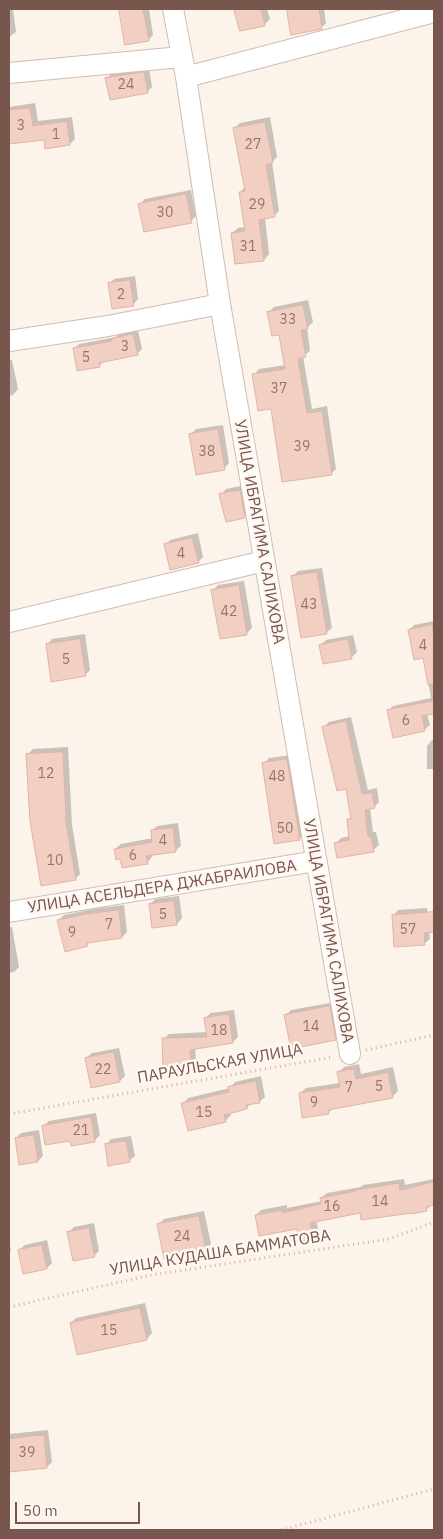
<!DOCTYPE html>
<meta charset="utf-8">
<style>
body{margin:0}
#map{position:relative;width:443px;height:1539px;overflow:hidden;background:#fcf3ea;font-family:"IBM Plex Sans",sans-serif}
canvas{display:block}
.frame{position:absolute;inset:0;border:10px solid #77564d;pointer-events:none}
.scale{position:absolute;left:15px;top:1502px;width:125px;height:22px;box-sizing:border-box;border:2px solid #77564d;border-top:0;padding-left:6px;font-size:15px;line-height:18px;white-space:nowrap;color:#77564d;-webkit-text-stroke:4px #fff7f1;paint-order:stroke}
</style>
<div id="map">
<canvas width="443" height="1539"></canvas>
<div class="frame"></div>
<div class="scale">50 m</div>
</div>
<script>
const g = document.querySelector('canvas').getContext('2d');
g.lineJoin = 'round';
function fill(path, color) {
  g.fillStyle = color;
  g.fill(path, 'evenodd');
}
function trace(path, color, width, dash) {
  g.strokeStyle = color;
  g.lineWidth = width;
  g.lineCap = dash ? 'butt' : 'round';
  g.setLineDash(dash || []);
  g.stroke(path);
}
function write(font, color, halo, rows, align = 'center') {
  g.font = font + ' "IBM Plex Sans",sans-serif';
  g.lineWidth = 5;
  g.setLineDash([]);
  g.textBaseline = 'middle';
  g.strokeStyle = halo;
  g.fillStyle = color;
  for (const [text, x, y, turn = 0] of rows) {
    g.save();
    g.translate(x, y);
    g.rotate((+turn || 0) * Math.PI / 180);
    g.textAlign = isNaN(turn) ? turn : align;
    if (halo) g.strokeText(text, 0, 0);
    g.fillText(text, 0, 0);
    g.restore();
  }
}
fill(new Path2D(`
 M 9,9 L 13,9 L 16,32 L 9,37 Z
 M 120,9 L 149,9 L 153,35 L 148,40 L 126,44 Z
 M 236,9 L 267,9 L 270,19 L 264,25 L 240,30 Z
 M 288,9 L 324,9 L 326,23 L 321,28 L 292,33 Z
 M 149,68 L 152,87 L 147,92 L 107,78 L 112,73 Z
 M 35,103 L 38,121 L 72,117 L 75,139 L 70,144 L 45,138 L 9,143 L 9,107 Z
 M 270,117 L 277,157 L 272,162 L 279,211 L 274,216 L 265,217 L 269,254 L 264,260 L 236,263 L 232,233 L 238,228 L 245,227 L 240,192 L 245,187 L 235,128 L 240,123 Z
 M 191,190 L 196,216 L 191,221 L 140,204 L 145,199 Z
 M 135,276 L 138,299 L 133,305 L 109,284 L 114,279 Z
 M 308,300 L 313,322 L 307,328 L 310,351 L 303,356 L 312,409 L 327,406 L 336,469 L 331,474 L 272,408 L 254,375 L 259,369 L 286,365 L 280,333 L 269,312 L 274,307 Z
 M 138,330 L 142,349 L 137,354 L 105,360 L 99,366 L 74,349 L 79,344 L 116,337 L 119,334 Z
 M 9,360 L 12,360 L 18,389 L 13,395 L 9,396 Z
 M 223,425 L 229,463 L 224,468 L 191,434 L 196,429 Z
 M 245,485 L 250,512 L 244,517 L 221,495 L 226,489 Z
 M 198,533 L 203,557 L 198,562 L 165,545 L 170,540 Z
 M 322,568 L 332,628 L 326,633 L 292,577 L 298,571 Z
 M 244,581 L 252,628 L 247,633 L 213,591 L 218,585 Z
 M 434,621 L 434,712 L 427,714 L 430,725 L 424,730 L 388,711 L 393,706 L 431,698 L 424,657 L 409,630 L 414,625 Z
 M 85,634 L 90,670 L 85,675 L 47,645 L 52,639 Z
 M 353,635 L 357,652 L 351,658 L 320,646 L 326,640 Z
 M 351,717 L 368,790 L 377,788 L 379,802 L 374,807 L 370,808 L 373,832 L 376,832 L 379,845 L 373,850 L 336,843 L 341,838 L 350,836 L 348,820 L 352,817 L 347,788 L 324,727 L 329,722 Z
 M 432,740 L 434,740 L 434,769 L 427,769 L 427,746 Z
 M 68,747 L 72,825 L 80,874 L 75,879 L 28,754 L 33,749 Z
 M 292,755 L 304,834 L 299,839 L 264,763 L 269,758 Z
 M 178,823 L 181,846 L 175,851 L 152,854 L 152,857 L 147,863 L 121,858 L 115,849 L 121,844 L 153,838 L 152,831 L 157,826 Z
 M 179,896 L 182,918 L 177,924 L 150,905 L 155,899 Z
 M 124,905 L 127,932 L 122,937 L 91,941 L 87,945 L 59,920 L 64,915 L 93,909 Z
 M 427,908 L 430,939 L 424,944 L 393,916 L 398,910 Z
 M 9,927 L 12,927 L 19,967 L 14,972 L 9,973 Z
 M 335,1002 L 340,1034 L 335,1039 L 286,1015 L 291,1010 Z
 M 234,1010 L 238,1037 L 233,1042 L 195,1048 L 196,1060 L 190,1065 L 164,1039 L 169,1034 L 208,1032 L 205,1018 L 211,1013 Z
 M 119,1048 L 125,1076 L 120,1081 L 86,1058 L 92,1053 Z
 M 359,1064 L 361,1074 L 393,1067 L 398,1091 L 393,1096 L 334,1107 L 328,1113 L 300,1093 L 306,1088 L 340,1083 L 338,1073 L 344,1067 Z
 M 261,1076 L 265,1097 L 259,1102 L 251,1103 L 247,1108 L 230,1112 L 231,1115 L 225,1121 L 183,1104 L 188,1098 L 230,1088 L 235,1082 Z
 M 96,1113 L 100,1135 L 95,1140 L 43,1126 L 49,1121 Z
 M 39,1130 L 43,1156 L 38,1161 L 16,1138 L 21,1133 Z
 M 131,1136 L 135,1156 L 129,1161 L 106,1145 L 111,1139 Z
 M 404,1179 L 405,1185 L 434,1179 L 434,1204 L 431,1205 L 426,1210 L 361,1211 L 316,1220 L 319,1234 L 314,1239 L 298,1227 L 256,1215 L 261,1210 L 287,1205 L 287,1208 L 322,1201 L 321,1198 L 327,1193 L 361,1187 L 363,1185 Z
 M 204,1211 L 211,1244 L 205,1250 L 159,1224 L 164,1219 Z
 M 94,1223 L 99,1251 L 94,1256 L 69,1232 L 74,1227 Z
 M 47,1240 L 52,1263 L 47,1268 L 19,1250 L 25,1245 Z
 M 9,1241 L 11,1251 L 9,1253 Z
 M 145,1303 L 152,1333 L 147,1339 L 71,1323 L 76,1318 Z
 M 48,1430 L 52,1462 L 47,1467 L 9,1471 L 9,1434 Z`), '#0003');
const building = new Path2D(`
 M 119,9 L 143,9 L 149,41 L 125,45 Z
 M 234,9 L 261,9 L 265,26 L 240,31 Z
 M 287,9 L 319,9 L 322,29 L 291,35 Z
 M 144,72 L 148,93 L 110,100 L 105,78 Z
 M 30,108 L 33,126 L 67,121 L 70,145 L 45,149 L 44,140 L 9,144 L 9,110 Z
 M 265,122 L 273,163 L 266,165 L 275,217 L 259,220 L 264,261 L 235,264 L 231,233 L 245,231 L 239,192 L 245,191 L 233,128 Z
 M 186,194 L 192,223 L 144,232 L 138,204 Z
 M 130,280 L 134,306 L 112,309 L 108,283 Z
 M 303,305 L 308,329 L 301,330 L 306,357 L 298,359 L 307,413 L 322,411 L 332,475 L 282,482 L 271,409 L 258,411 L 252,374 L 285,369 L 279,335 L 272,336 L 267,312 Z
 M 133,334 L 138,355 L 99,363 L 100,367 L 77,371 L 73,348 L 112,341 L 112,339 Z
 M 218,429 L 225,470 L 196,475 L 189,434 Z
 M 240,490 L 245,518 L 226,522 L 219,494 Z
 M 192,538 L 199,563 L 170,570 L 164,544 Z
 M 317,572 L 327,634 L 301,638 L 291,576 Z
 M 239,585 L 247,635 L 220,639 L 211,590 Z
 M 432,625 L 434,635 L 434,684 L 428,685 L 423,658 L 414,660 L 408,630 Z
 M 80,639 L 86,676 L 51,682 L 46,644 Z
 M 348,639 L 352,659 L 323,664 L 319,645 Z
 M 434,701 L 434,714 L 422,716 L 425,731 L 393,738 L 387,710 Z
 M 346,721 L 362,794 L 372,793 L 375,808 L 365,810 L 368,837 L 371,836 L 374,852 L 337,858 L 334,843 L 349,840 L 347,819 L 351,819 L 346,789 L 337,791 L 322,727 Z
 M 63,752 L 66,817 L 65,817 L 76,880 L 41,886 L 30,821 L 26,754 Z
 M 287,759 L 300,840 L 274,844 L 262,763 Z
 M 173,828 L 176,852 L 146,856 L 148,864 L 122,868 L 120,859 L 116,860 L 114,849 L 152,842 L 151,830 Z
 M 174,901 L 177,925 L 152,928 L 149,904 Z
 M 119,910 L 122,938 L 87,943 L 88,946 L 65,952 L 57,920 L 86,914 Z
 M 434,912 L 434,932 L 424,933 L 425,945 L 394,947 L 392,915 Z
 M 330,1006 L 336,1040 L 291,1049 L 284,1015 Z
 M 229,1014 L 233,1043 L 190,1050 L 191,1067 L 163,1068 L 162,1038 L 207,1037 L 204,1018 Z
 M 114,1052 L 120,1082 L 91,1088 L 85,1058 Z
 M 354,1069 L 356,1079 L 388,1072 L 393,1098 L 328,1110 L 329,1114 L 302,1118 L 299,1093 L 340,1087 L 337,1072 Z
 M 256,1081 L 260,1103 L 246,1105 L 247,1109 L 224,1115 L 226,1122 L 188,1131 L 181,1103 L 229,1092 L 228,1087 Z
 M 91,1117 L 95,1142 L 71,1146 L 70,1141 L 45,1145 L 42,1126 Z
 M 34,1135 L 38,1162 L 19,1165 L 15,1138 Z
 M 126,1141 L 130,1162 L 108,1166 L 105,1144 Z
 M 434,1182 L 434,1205 L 426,1207 L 427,1211 L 412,1214 L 412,1213 L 361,1220 L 360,1213 L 310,1223 L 314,1241 L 300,1243 L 297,1229 L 259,1236 L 255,1215 L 282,1210 L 282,1213 L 321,1204 L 320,1198 L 356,1191 L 356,1190 L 399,1183 L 400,1190 Z
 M 199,1216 L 206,1251 L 164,1259 L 157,1224 Z
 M 89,1228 L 95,1257 L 73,1261 L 67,1232 Z
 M 42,1245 L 47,1269 L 23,1274 L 18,1250 Z
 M 140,1308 L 147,1340 L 77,1355 L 70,1323 Z
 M 44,1435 L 47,1468 L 9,1472 L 9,1439 Z`);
fill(building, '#f1cfc2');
trace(building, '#e3b3a3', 1);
const street = new Path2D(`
 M 173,9 L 186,77 L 220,304 L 350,1054
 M 9,73 L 181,57
 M 186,77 L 434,12
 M 9,341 L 108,326 L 220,304
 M 9,622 L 264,561
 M 9,912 L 316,861`);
trace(street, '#d1bcb2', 22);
trace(new Path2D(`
 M 366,1050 L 434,1035
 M 9,1114 L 333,1057
 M 9,1307 L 151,1275 L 389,1239 L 434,1222
 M 281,1530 L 434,1489`), '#d7b1a5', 3, [1, 4]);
trace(street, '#fff', 20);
write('14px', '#96746a', null, [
 ["24",126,85],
 ["3",21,126],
 ["1",56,135],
 ["27",253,145],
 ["29",257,205],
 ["30",165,213],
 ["31",248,247],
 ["2",121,295],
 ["33",288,320],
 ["3",125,347],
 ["5",86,358],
 ["37",279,389],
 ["39",302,447],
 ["38",207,452],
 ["4",181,554],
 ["43",309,605],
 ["42",229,612],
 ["4",423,646],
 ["5",66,660],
 ["6",406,721],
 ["12",46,774],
 ["48",277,777],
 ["50",285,829],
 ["4",163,841],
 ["6",133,856],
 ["10",55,861],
 ["5",163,915],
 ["7",109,925],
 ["57",408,930],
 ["9",72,933],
 ["14",311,1027],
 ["18",219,1031],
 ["22",103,1070],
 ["5",379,1087],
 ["7",349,1088],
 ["9",314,1103],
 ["15",204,1113],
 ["21",81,1131],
 ["14",380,1202],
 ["16",332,1207],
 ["24",182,1237],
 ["15",109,1331],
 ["39",27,1453]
]);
write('16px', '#77564d', '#fff7f1', [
 ["УЛИЦА ИБРАГИМА САЛИХОВА",259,532,80],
 ["УЛИЦА АСЕЛЬДЕРА ДЖАБРАИЛОВА",162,887,-9],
 ["УЛИЦА ИБРАГИМА САЛИХОВА",328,931,80],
 ["ПАРАУЛЬСКАЯ УЛИЦА",220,1064,-10],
 ["УЛИЦА КУДАША БАММАТОВА",220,1253,-9]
]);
</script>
